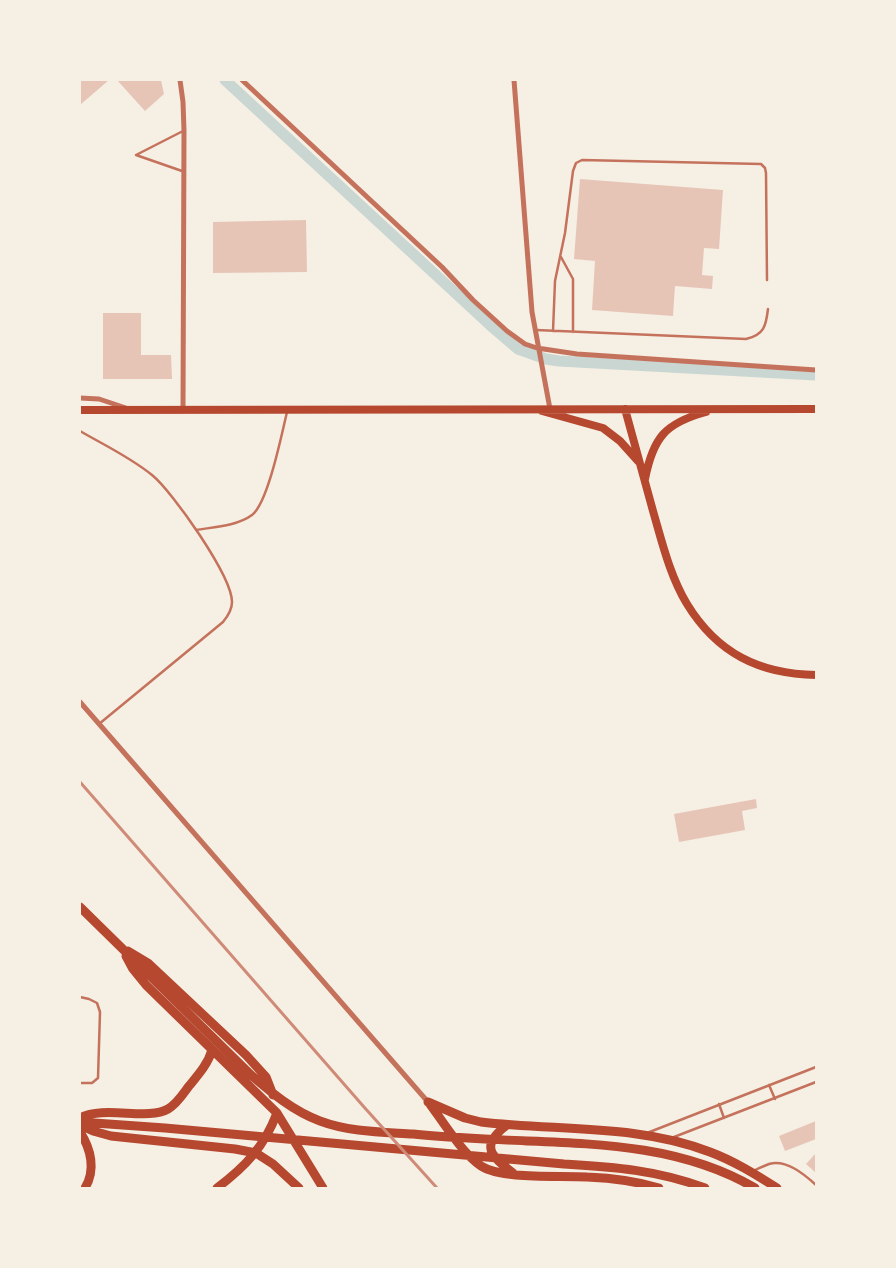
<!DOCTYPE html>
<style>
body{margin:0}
#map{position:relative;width:896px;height:1268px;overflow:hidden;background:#f6efe4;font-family:"Roboto Condensed",sans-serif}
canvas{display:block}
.frame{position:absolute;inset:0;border:81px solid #f6efe4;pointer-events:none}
</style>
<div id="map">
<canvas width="896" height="1268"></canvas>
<div class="frame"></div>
</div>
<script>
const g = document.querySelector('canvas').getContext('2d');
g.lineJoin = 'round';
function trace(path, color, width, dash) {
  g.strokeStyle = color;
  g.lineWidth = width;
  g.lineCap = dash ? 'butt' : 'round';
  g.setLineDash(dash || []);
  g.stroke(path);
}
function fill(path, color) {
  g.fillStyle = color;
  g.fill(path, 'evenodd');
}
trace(new Path2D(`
 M 225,80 L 490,325 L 518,349 L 546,359 L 559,361 L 816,375`), '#c9d6d2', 11);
fill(new Path2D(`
 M 82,80 L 109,80 L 80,105 L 80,82 Z
 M 117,80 L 161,80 L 164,94 L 145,111 Z
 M 580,179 L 723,190 L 719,249 L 704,248 L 702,275 L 713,276 L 712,289 L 675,286 L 673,316 L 592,310 L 595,261 L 574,259 Z
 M 306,220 L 307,272 L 213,273 L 213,222 Z
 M 103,313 L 141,313 L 141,355 L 171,355 L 172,379 L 103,379 Z
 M 756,799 L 757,808 L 742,811 L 745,830 L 679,842 L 674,814 Z
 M 816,1121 L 816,1139 L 785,1151 L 779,1136 Z
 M 816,1153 L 816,1173 L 806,1164 Z`), '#e6c5b7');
trace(new Path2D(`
 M 182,171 L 136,155 L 183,131
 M 561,257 L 573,279 L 573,332
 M 536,330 L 746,339 C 764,335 766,326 768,309
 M 553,331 L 555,281 L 565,233 L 573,171 L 576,163 L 582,160 L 761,164 L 765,168 L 766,173 L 767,280
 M 80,431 C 104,445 130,457 152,475 C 172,491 232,576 232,602 C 232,610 228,616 223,622 L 99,724
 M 196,530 C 214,527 237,526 252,515 C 268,503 282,433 287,412
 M 80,997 L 89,999 L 97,1003 L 100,1012 L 98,1078 L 92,1083 L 80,1083
 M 769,1085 L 775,1099
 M 719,1104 L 724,1118
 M 647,1133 L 816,1067
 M 674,1137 L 816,1082
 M 753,1171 C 758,1169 763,1166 769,1164 C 786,1159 804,1174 816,1185`), '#c5725c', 2.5);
trace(new Path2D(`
 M 180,80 L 183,102 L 184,131 L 183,410
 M 242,80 L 442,267 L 473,300 L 507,331 L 525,344 L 537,348 L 577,354 L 816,370
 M 514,80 L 532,312 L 550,409
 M 80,398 L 99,399 L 126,408
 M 80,702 L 428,1102`), '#c5725c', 5);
trace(new Path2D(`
 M 625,409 C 634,443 644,477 653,511 C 662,542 670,576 687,604 C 717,653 759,674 816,675
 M 80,410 L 816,409
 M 542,411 L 603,428 L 620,441 L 638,461
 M 645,479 C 653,438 665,423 706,412`), '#b5482f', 8);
trace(new Path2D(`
 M 80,907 L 251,1075 C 272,1093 293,1111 320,1121 C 349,1132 382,1132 413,1134 C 451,1138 489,1139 527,1141 C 605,1144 685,1147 755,1188
 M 128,951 L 148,963 L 246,1055 L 266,1077 L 273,1095
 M 126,956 L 133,969 L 146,985 L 277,1113 L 323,1188
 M 428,1102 L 465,1118 L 481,1122 C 557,1131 638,1124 710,1152 C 734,1161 755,1174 777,1188
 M 430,1104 C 443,1122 463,1154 481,1166 C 503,1180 560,1175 587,1177 C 611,1178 636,1181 659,1188
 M 80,1118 C 105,1105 147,1121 168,1109 C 177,1104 183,1094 189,1086 C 198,1075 208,1064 212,1050
 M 80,1122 L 165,1128 L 564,1164 C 614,1167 657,1170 705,1188
 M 80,1125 L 93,1131 L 111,1136 L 235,1149 L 256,1153 L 273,1164 L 299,1188
 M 507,1125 C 479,1146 491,1156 513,1173
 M 80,1132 C 91,1149 96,1170 85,1188
 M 217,1188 C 246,1166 264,1147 277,1113`), '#b5482f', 9);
trace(new Path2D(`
 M 80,782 L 364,1107 L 437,1188`), '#cf8b77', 3);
</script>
